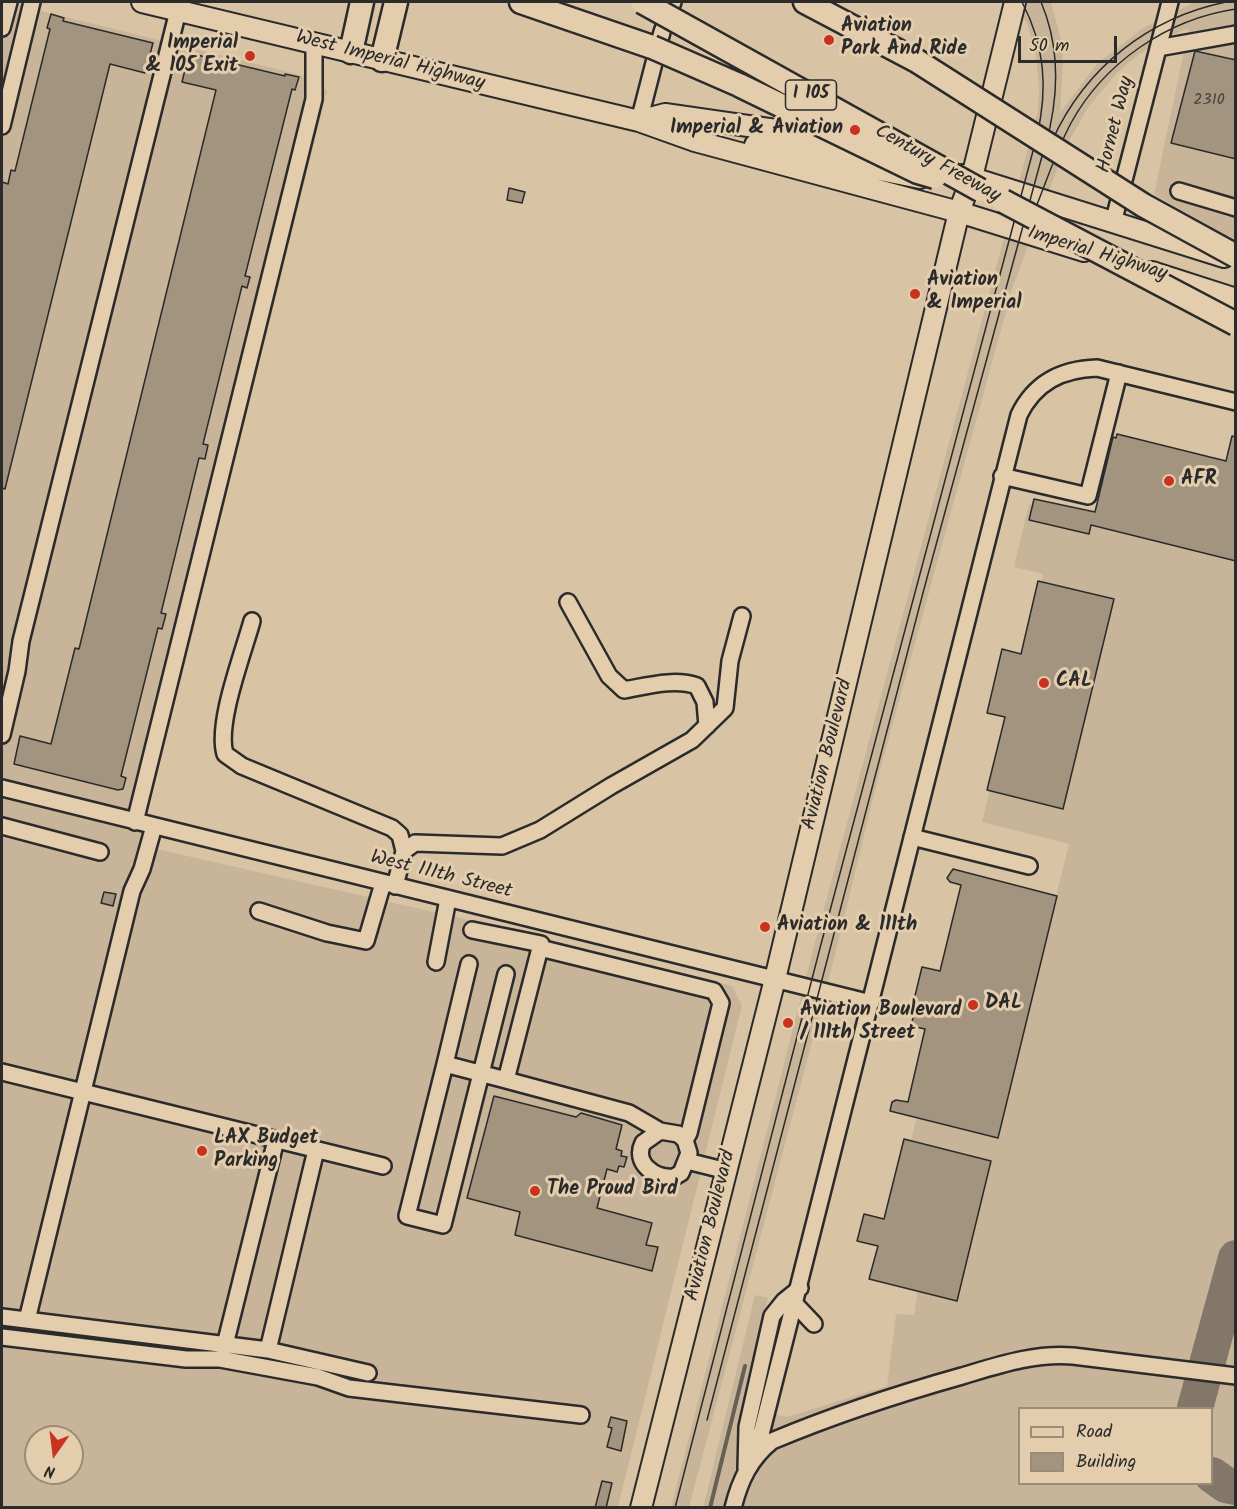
<!DOCTYPE html>
<style>
body{margin:0}
#map{position:relative;width:1237px;height:1509px;overflow:hidden;background:#d8c3a4;font-family:Kalam,sans-serif}
canvas{display:block}
.frame{position:absolute;inset:0;border:3px solid #2b2b2b;pointer-events:none}
.legend{position:absolute;left:1018px;top:1407px;width:195px;height:78px;box-sizing:border-box;background:#e3cdac;border:2px solid #998c78;margin:0;padding:8px 10px;list-style:none;font-size:18px;color:#2b2b2b}
.legend li{display:flex;align-items:center;gap:12px;height:30px}
.legend b{width:30px;border:2px solid #998c78}
.north{position:absolute;left:24px;top:1425px;width:60px;height:60px;box-sizing:border-box;background:#e3cdac;border:2px solid #998c78;border-radius:50%;rotate:194deg;font-size:16px;font-weight:700;line-height:24px;text-align:center;color:#2b2b2b}
.north::after{content:'';display:block;margin:auto;width:21px;height:27px;background:#c8321e;clip-path:polygon(50% 0,100% 100%,50% 72%,0 100%)}
.scale{position:absolute;left:1018px;top:36px;width:99px;height:27px;box-sizing:border-box;border:3px solid #2b2b2b;border-top:0;padding-left:8px;font-size:18px;line-height:21px;white-space:nowrap;color:#2b2b2b;-webkit-text-stroke:4px #e3cdac;paint-order:stroke}
</style>
<div id="map">
<canvas width="1237" height="1509"></canvas>
<div class="frame"></div>
<ul class="legend">
<li><b style="height:8px;background:#e3cdac"></b>Road</li>
<li><b style="height:16px;background:#a2947f"></b>Building</li>
</ul>
<div class="north">N</div>
<div class="scale">50 m</div>
</div>
<script>
const g = document.querySelector('canvas').getContext('2d');
g.lineJoin = 'round';
function fill(path, color) {
  g.fillStyle = color;
  g.fill(path, 'evenodd');
}
function trace(path, color, width, dash) {
  g.strokeStyle = color;
  g.lineWidth = width;
  g.lineCap = dash ? 'butt' : 'round';
  g.setLineDash(dash || []);
  g.stroke(path);
}
function write(font, color, halo, rows, align = 'center') {
  g.font = font + ' Kalam,sans-serif';
  g.lineWidth = 6;
  g.setLineDash([]);
  g.textBaseline = 'middle';
  g.strokeStyle = halo;
  g.fillStyle = color;
  for (const [text, x, y, turn = 0] of rows) {
    g.save();
    g.translate(x, y);
    g.rotate((+turn || 0) * Math.PI / 180);
    g.textAlign = isNaN(turn) ? turn : align;
    if (halo) g.strokeText(text, 0, 0);
    g.fillText(text, 0, 0);
    g.restore();
  }
}
fill(new Path2D(`
 M 2,2 L 14,2 L 33,9 L 309,77 L 327,91 L 139,845 L 460,918 L 732,986 L 742,1005 L 618,1507 L 2,1508 ZM 36,1437 L 72,1437 L 72,1473 L 36,1473 Z
 M 1016,2 L 1050,2 L 1052,6 L 1061,39 L 1063,62 L 1060,113 L 1096,65 L 1143,28 L 1195,2 L 1235,2 L 1235,242 L 1154,194 L 1189,28 L 1163,39 L 1138,55 L 1117,73 L 1089,106 L 1065,148 L 1013,286 L 879,774 L 836,951 L 689,1507 L 671,1508 L 814,946 L 1038,111 L 1039,87 L 1036,55 L 1028,26 Z
 M 1029,504 L 1235,556 L 1235,1507 L 703,1508 L 755,1295 L 768,1298 L 745,1401 L 772,1408 L 774,1414 L 787,1417 L 887,1386 L 896,1314 L 914,1315 L 918,1289 L 879,1278 L 918,1111 L 998,1130 L 1069,844 L 982,822 L 1043,574 L 1014,567 ZM 1020,1408 L 1212,1408 L 1212,1484 L 1020,1484 Z`), '#c8b599');
trace(new Path2D(`
 M 710,1508 L 745,1366`), '#665f55', 4);
trace(new Path2D(`
 M 1195,1408 L 1236,1258
 M 1212,1475 L 1226,1485 L 1236,1487`), '#827768', 36);
const building = new Path2D(`
 M 51,14 L 64,18 L 63,21 L 153,43 L 145,73 L 110,64 L 5,489 L 2,488 L 2,182 L 8,184 L 11,170 L 15,171 L 50,29 L 47,28 Z
 M 1195,51 L 1236,60 L 1236,159 L 1171,143 Z
 M 189,53 L 285,76 L 285,74 L 299,77 L 295,90 L 292,89 L 245,276 L 250,277 L 247,288 L 242,286 L 203,444 L 208,445 L 205,459 L 199,458 L 161,613 L 166,614 L 162,629 L 158,628 L 121,776 L 126,778 L 123,789 L 118,790 L 14,764 L 20,736 L 51,744 L 75,648 L 79,649 L 216,90 L 182,82 Z
 M 509,188 L 525,192 L 522,203 L 507,200 Z
 M 1117,434 L 1226,461 L 1232,436 L 1236,437 L 1236,561 L 1091,525 L 1089,534 L 1029,520 L 1034,499 L 1095,512 L 1113,437 L 1116,438 Z
 M 1038,581 L 1114,599 L 1063,809 L 987,790 L 1005,717 L 987,713 L 1002,649 L 1021,654 Z
 M 953,869 L 1057,896 L 998,1138 L 890,1111 L 892,1102 L 896,1100 L 908,1102 L 925,1029 L 911,1026 L 916,1005 L 913,1004 L 922,967 L 940,971 L 961,885 L 950,882 L 947,878 Z
 M 104,892 L 116,894 L 113,906 L 101,903 Z
 M 494,1096 L 576,1117 L 581,1113 L 622,1125 L 616,1149 L 622,1151 L 621,1156 L 627,1157 L 624,1167 L 619,1166 L 617,1172 L 607,1169 L 597,1208 L 652,1223 L 646,1245 L 658,1247 L 652,1271 L 515,1235 L 520,1212 L 467,1198 Z
 M 904,1139 L 991,1161 L 957,1301 L 869,1279 L 878,1246 L 857,1241 L 864,1214 L 884,1219 Z
 M 611,1417 L 627,1421 L 621,1451 L 607,1447 L 612,1428 L 608,1427 Z
 M 602,1481 L 612,1483 L 606,1508 L 595,1508 Z`);
fill(building, '#a2947f');
trace(building, '#2b2b2b', 1.5);
const minor = new Path2D(`
 M 2,28 L 9,2
 M 1158,48 L 1236,34
 M 639,121 L 662,32 L 673,2
 M 2,126 L 32,2
 M 1179,191 L 1236,208
 M 1113,223 L 1170,2
 M 1002,476 L 1088,496 L 1119,373
 M 568,602 L 609,676 L 624,690 C 647,686 675,678 697,686 L 705,702 L 707,726
 M 252,621 C 243,654 216,723 225,754 L 242,766 L 392,828 L 400,835 L 404,851
 M 2,735 L 17,671 L 21,641 L 178,11
 M 2,788 L 871,1003
 M 135,822 L 314,99 L 314,43
 M 2,826 L 100,852
 M 912,837 L 1029,866
 M 395,886 L 404,851 L 415,843 L 502,846 L 540,830 L 611,786 L 692,740 L 725,708 L 730,661 L 742,616
 M 259,911 L 327,933 L 366,941 L 383,883
 M 472,930 L 541,944
 M 436,962 L 448,899
 M 469,964 L 445,1064 L 506,1080
 M 445,1064 L 407,1216 L 443,1225 L 506,974
 M 2,1072 L 383,1166
 M 660,1131 L 643,1143 C 633,1163 655,1179 674,1177 L 681,1173 L 689,1153 L 685,1140 L 678,1134 L 660,1131 L 629,1113 L 506,1080 L 540,948 L 714,991 L 721,1003 L 689,1133 L 685,1140
 M 687,1161 L 727,1171
 M 795,1304 L 814,1324
 M 2,1317 L 268,1350 L 368,1373
 M 27,1320 L 132,891 L 142,869 L 154,826
 M 2,1337 L 186,1359 L 220,1359 L 318,1377 L 349,1388 L 581,1415
 M 225,1345 L 276,1140
 M 268,1350 L 316,1150
 M 756,1454 L 1019,415 C 1035,382 1062,369 1097,368 L 1236,402
 M 746,1469 L 747,1427 L 772,1316 L 784,1301 L 800,1288
 M 733,1508 C 740,1480 750,1459 772,1441 C 834,1415 898,1394 962,1376 C 999,1365 1034,1353 1073,1356 L 1236,1376`);
const major = new Path2D(`
 M 142,2 L 639,121 L 695,141 L 959,212 L 1084,251
 M 639,121 L 665,114 L 776,130 L 853,147
 M 755,145 L 920,178
 M 963,175 L 1224,257
 M 1152,272 L 1236,299
 M 641,1508 L 775,979 L 959,212 L 972,177 L 1015,2`);
const highway = new Path2D(`
 M 521,2 L 652,47
 M 805,2 L 917,61
 M 351,52 L 362,2
 M 382,60 L 396,2`);
trace(minor, '#2b2b2b', 20);
trace(major, '#2b2b2b', 24);
trace(highway, '#2b2b2b', 27);
trace(minor, '#e3cdac', 15);
trace(major, '#e3cdac', 20);
trace(highway, '#e3cdac', 22);
trace(new Path2D(`
 M 1052,141 C 1085,68 1148,18 1226,2
 M 1034,212 C 1046,183 1056,151 1071,123 C 1104,63 1167,19 1236,9
 M 707,1420 L 924,589 L 1050,127 C 1059,85 1058,42 1041,2
 M 675,1508 L 820,948 L 1037,136 C 1048,88 1045,46 1022,2`), '#2b2b2b', 1.5);
const highwayBridge = new Path2D(`
 M 642,2 L 980,190
 M 652,47 L 739,85 L 918,172 L 935,177
 M 917,61 L 1143,205 L 1236,256
 M 1003,201 L 1236,324`);
trace(highwayBridge, '#2b2b2b', 27, []);
trace(highwayBridge, '#e3cdac', 22);
for (const [x, y, r, color] of [
 [829,40,6,"#c8321e"],
 [250,56,6,"#c8321e"],
 [855,130,6,"#c8321e"],
 [915,294,6,"#c8321e"],
 [1169,481,6,"#c8321e"],
 [1044,683,6,"#c8321e"],
 [765,927,6,"#c8321e"],
 [973,1005,6,"#c8321e"],
 [788,1023,6,"#c8321e"],
 [202,1151,6,"#c8321e"],
 [535,1191,6,"#c8321e"]
]) {
  const dot = new Path2D();
  dot.arc(x, y, r, 0, 2 * Math.PI);
  g.fillStyle = color;
  g.fill(dot);
  trace(dot, '#e3cdac', 2);
}
write('16px', '#494540', null, [
 ["2310",1209,101]
]);
for (const [x, y, w] of [
 [811,95,51]
]) {
  const box = new Path2D();
  box.roundRect(x - w / 2, y - 15, w, 30, 4.5);
  g.fillStyle = '#e3cdac';
  g.fill(box);
  trace(box, '#2b2b2b', 1.5);
}
write('bold 18px', '#2b2b2b', null, [
 ["I 105",811,95]
]);
write('bold 20px', '#2b2b2b', '#e3cdac', [
 ["Aviation",841,28],
 ["Park And Ride",841,51],
 ["Imperial",238,45,"right"],
 ["& 105 Exit",238,68,"right"],
 ["Imperial & Aviation",843,130,"right"],
 ["Aviation",927,282],
 ["& Imperial",927,305],
 ["AFR",1181,481],
 ["CAL",1056,683],
 ["Aviation & 111th",777,927],
 ["DAL",985,1005],
 ["Aviation Boulevard",800,1012],
 ["/ 111th Street",800,1035],
 ["LAX Budget",214,1140],
 ["Parking",214,1163],
 ["The Proud Bird",547,1191]
], 'left');
write('20px', '#2b2b2b', '#e3cdac', [
 ["West Imperial Highway",390,62,14],
 ["Hornet Way",1117,125,-76],
 ["Century Freeway",937,165,29],
 ["Imperial Highway",1097,255,17],
 ["Aviation Boulevard",829,755,-76],
 ["West 111th Street",441,876,14],
 ["Aviation Boulevard",712,1226,-76]
]);
</script>
